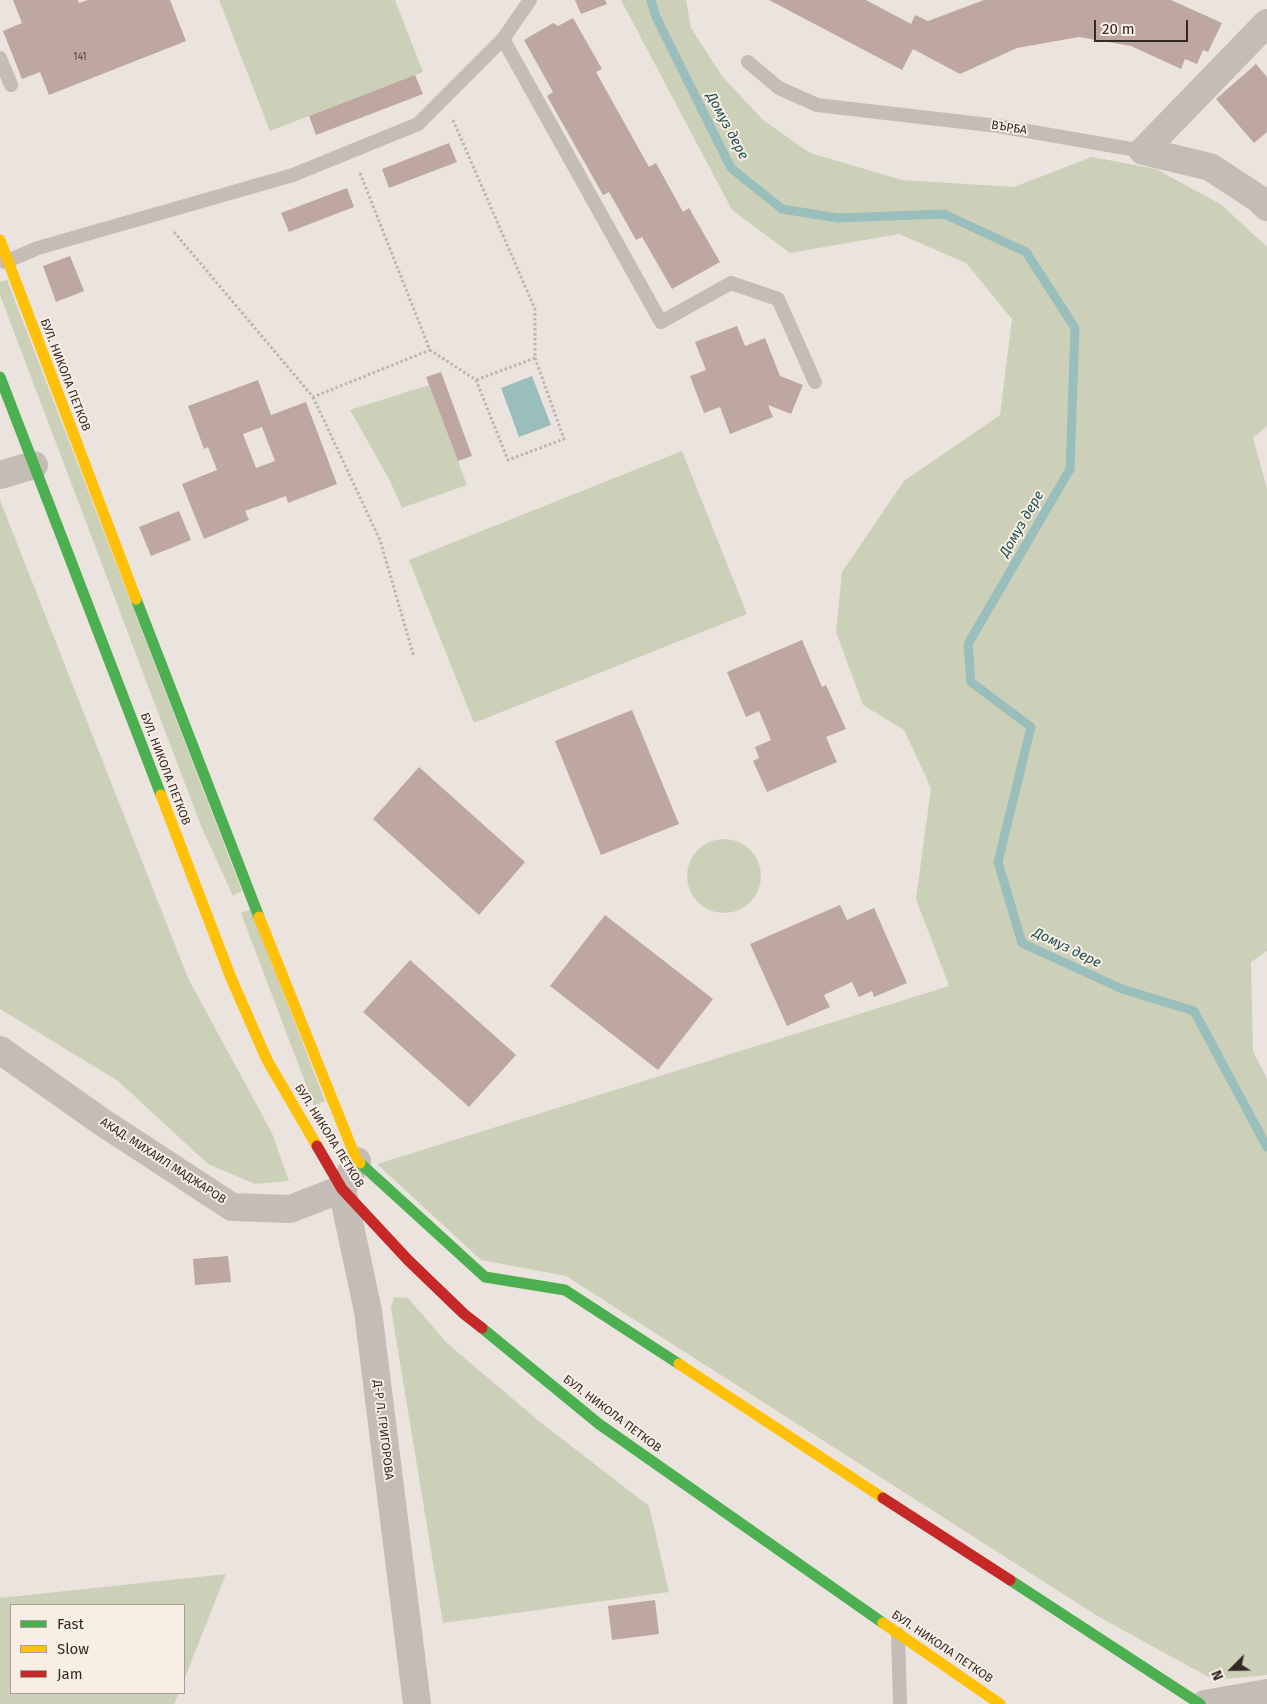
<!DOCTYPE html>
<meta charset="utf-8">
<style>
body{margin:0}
#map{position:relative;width:1267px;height:1704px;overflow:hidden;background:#ebe4de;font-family:"Fira Sans",sans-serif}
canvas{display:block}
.legend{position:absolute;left:10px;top:1604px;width:175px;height:90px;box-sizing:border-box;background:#f9eee4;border:1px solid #aa9f98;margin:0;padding:6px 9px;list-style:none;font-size:15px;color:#342926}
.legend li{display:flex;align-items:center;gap:10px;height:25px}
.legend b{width:25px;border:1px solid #aa9f98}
.north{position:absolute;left:1207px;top:1644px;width:50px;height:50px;-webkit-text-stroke:4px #f9eee4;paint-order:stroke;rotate:247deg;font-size:14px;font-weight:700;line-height:20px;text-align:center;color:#342926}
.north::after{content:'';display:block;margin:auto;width:18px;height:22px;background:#342926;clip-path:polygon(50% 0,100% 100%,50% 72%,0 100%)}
.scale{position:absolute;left:1094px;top:20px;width:94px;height:22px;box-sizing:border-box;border:2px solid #342926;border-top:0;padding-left:6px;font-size:15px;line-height:18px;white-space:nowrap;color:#342926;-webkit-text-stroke:4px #f9eee4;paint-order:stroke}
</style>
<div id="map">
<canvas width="1267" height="1704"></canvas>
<ul class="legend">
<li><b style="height:6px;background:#4caf50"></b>Fast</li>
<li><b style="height:6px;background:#ffc107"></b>Slow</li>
<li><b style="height:6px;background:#c62828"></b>Jam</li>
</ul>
<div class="north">N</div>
<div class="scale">20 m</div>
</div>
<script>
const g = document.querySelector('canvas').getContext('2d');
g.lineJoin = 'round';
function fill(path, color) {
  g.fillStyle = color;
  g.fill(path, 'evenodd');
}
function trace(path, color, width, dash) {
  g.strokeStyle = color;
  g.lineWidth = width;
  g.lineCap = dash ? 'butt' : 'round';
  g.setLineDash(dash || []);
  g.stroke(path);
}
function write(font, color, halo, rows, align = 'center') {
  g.font = font + ' "Fira Sans",sans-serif';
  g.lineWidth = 4;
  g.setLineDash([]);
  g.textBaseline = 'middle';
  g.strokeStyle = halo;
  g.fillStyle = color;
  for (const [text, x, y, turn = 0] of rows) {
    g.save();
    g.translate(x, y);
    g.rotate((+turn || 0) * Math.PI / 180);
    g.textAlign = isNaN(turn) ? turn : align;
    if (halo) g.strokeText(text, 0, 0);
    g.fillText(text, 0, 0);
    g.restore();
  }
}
fill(new Path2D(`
 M 219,0 L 395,0 L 423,72 L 270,131 Z
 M 621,0 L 686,0 L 691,28 L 722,76 L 763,120 L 810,153 L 902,180 L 1014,187 L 1092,157 L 1156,169 L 1222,205 L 1267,247 L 1267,426 L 1253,438 L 1267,488 L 1267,951 L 1251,962 L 1253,1051 L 1267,1079 L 1267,1675 L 1214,1680 L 1099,1617 L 566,1276 L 481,1260 L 377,1164 L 949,986 L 916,899 L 931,788 L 904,730 L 863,705 L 836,632 L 842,572 L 904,481 L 1000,415 L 1012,319 L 966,263 L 899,234 L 790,253 L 732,210 Z
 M 7,280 L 242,891 L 233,896 L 201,826 L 0,295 L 0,282 Z
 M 429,385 L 467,485 L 402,508 L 390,481 L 350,410 Z
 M 682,451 L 747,614 L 474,723 L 409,560 Z
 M 0,500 L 188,978 L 272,1133 L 289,1181 L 255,1184 L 208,1164 L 118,1081 L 0,1009 Z
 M687 876a37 37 0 1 1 74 0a37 37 0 1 1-74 0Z
 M 251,909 L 325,1101 L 314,1106 L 241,913 Z
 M 394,1297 L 408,1298 L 447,1343 L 540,1422 L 649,1506 L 669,1592 L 443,1623 L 391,1308 Z
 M 226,1574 L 184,1680 L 184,1605 L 11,1605 L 11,1693 L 179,1693 L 174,1704 L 0,1704 L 0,1598 Z`), '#cdd0b8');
fill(new Path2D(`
 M 532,376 L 551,425 L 519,437 L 501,388 Z`), '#9abebb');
trace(new Path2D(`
 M 651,0 L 656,17 L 731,168 L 782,209 L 838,218 L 944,214 L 1026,252 L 1075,328 L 1070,469 L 968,644 L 971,682 L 1031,727 L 998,862 L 1022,943 L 1122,989 L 1194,1011 L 1267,1147`), '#9abebb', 9);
fill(new Path2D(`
 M 13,0 L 78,0 L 79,3 L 88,0 L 170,0 L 186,41 L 49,95 L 40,72 L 22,79 L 3,31 L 22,23 Z
 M 575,0 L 605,0 L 607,4 L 581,14 Z
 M 769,0 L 866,0 L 911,24 L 915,15 L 928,21 L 984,0 L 1171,0 L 1222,23 L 1208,52 L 1203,50 L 1197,64 L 1185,59 L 1181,69 L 1131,46 L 1079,37 L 1017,48 L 960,74 L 913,49 L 902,70 Z
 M 573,18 L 602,69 L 596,72 L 649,167 L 656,163 L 683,212 L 689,208 L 720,262 L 672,289 L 642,237 L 636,240 L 609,192 L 603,195 L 547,96 L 553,92 L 524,40 L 553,23 L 558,26 Z
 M 1256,64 L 1267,77 L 1267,132 L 1254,143 L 1216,99 Z
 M 415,75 L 423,94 L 316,135 L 309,116 Z
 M 449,143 L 457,162 L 389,188 L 382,169 Z
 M 347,188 L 354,207 L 289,232 L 281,213 Z
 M 70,256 L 84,291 L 56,302 L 43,266 Z
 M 737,326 L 745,346 L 765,338 L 780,376 L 803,385 L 791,414 L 768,405 L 773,417 L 730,434 L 720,407 L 704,413 L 690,376 L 706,370 L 695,342 Z
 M 441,372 L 472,456 L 458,461 L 426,377 Z
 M 258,380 L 271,415 L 306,402 L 337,484 L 288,503 L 286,496 L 245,511 L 249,520 L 204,539 L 182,484 L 217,470 L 208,447 L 204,449 L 188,406 ZM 262,427 L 275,461 L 256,468 L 243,434 Z
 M 179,511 L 191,540 L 151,556 L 139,527 Z
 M 802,640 L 822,687 L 826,685 L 846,729 L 826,737 L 837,762 L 767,792 L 753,761 L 759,758 L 755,747 L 771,740 L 759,711 L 746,717 L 727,672 Z
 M 632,710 L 679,824 L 601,855 L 555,741 Z
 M 419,767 L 525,862 L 479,915 L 373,819 Z
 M 840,905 L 847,920 L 874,908 L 907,983 L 874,997 L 872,991 L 859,997 L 852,982 L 824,995 L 830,1007 L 787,1026 L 750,944 Z
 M 605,915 L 713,999 L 658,1070 L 550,986 Z
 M 410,960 L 516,1055 L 469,1107 L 363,1012 Z
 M 228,1256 L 231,1282 L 195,1285 L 193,1259 Z
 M 655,1600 L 659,1634 L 612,1640 L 608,1606 Z`), '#bea7a0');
trace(new Path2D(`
 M 453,120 L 535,309 L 535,358 L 476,380
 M 360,173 L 430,350 L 476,380 L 508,460 L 564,439 L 535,358
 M 174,232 L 313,397 L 430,350
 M 313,397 L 380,540 L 414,657`), '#bcb5b0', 3, [2.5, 2.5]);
trace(new Path2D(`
 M 503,39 L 661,322 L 731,283 L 778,299 L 815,382
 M 0,58 L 11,85
 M 748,62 L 779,88 L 817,105 L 998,126 L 1143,151
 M 5,262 L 38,248 L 293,175 L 418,124 L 503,39 L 530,0
 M 898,1634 L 900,1704`), '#c3bcb7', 14);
trace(new Path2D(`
 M 1143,151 L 1267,23
 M 1143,151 L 1210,167 L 1259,199 L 1267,207
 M 0,475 L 34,465
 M 0,1050 L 102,1122 L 232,1207 L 290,1209 L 342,1189
 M 357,1161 L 342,1189 L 368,1311 L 417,1704
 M 1205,1704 L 1267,1693`), '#c3bcb7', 28);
trace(new Path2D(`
 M 0,377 L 161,795
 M 136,599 L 259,917
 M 360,1163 L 485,1277 L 565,1290 L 679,1364
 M 482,1328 L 599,1424 L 883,1623
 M 1010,1580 L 1200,1704`), '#4caf50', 11);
trace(new Path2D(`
 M 0,240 L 136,599
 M 161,795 L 231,978 L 267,1060 L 317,1146
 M 259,917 L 357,1161 L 360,1163
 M 679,1364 L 883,1498
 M 883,1623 L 1000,1704`), '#ffc107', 11);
trace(new Path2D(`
 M 317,1146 L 342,1189 L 408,1260 L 464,1314 L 482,1328
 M 883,1498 L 1010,1580`), '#c62828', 11);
write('10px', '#564844', null, [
 ["141",80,57]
]);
write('12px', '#342926', '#f9eee4', [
 ["ВЪРБА",1009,128,9],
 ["БУЛ. НИКОЛА ПЕТКОВ",65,375,69],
 ["БУЛ. НИКОЛА ПЕТКОВ",165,769,69],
 ["БУЛ. НИКОЛА ПЕТКОВ",329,1136,58],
 ["АКАД. МИХАИЛ МАДЖАРОВ",163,1161,33],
 ["БУЛ. НИКОЛА ПЕТКОВ",612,1414,37],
 ["Д-Р Л. ГРИГОРОВА",383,1430,83],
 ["БУЛ. НИКОЛА ПЕТКОВ",942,1647,34]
]);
write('italic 14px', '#1c5454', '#f9eee4', [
 ["Домуз дере",727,126,62],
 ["Домуз дере",1022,524,-60],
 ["Домуз дере",1067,948,26]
]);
</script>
